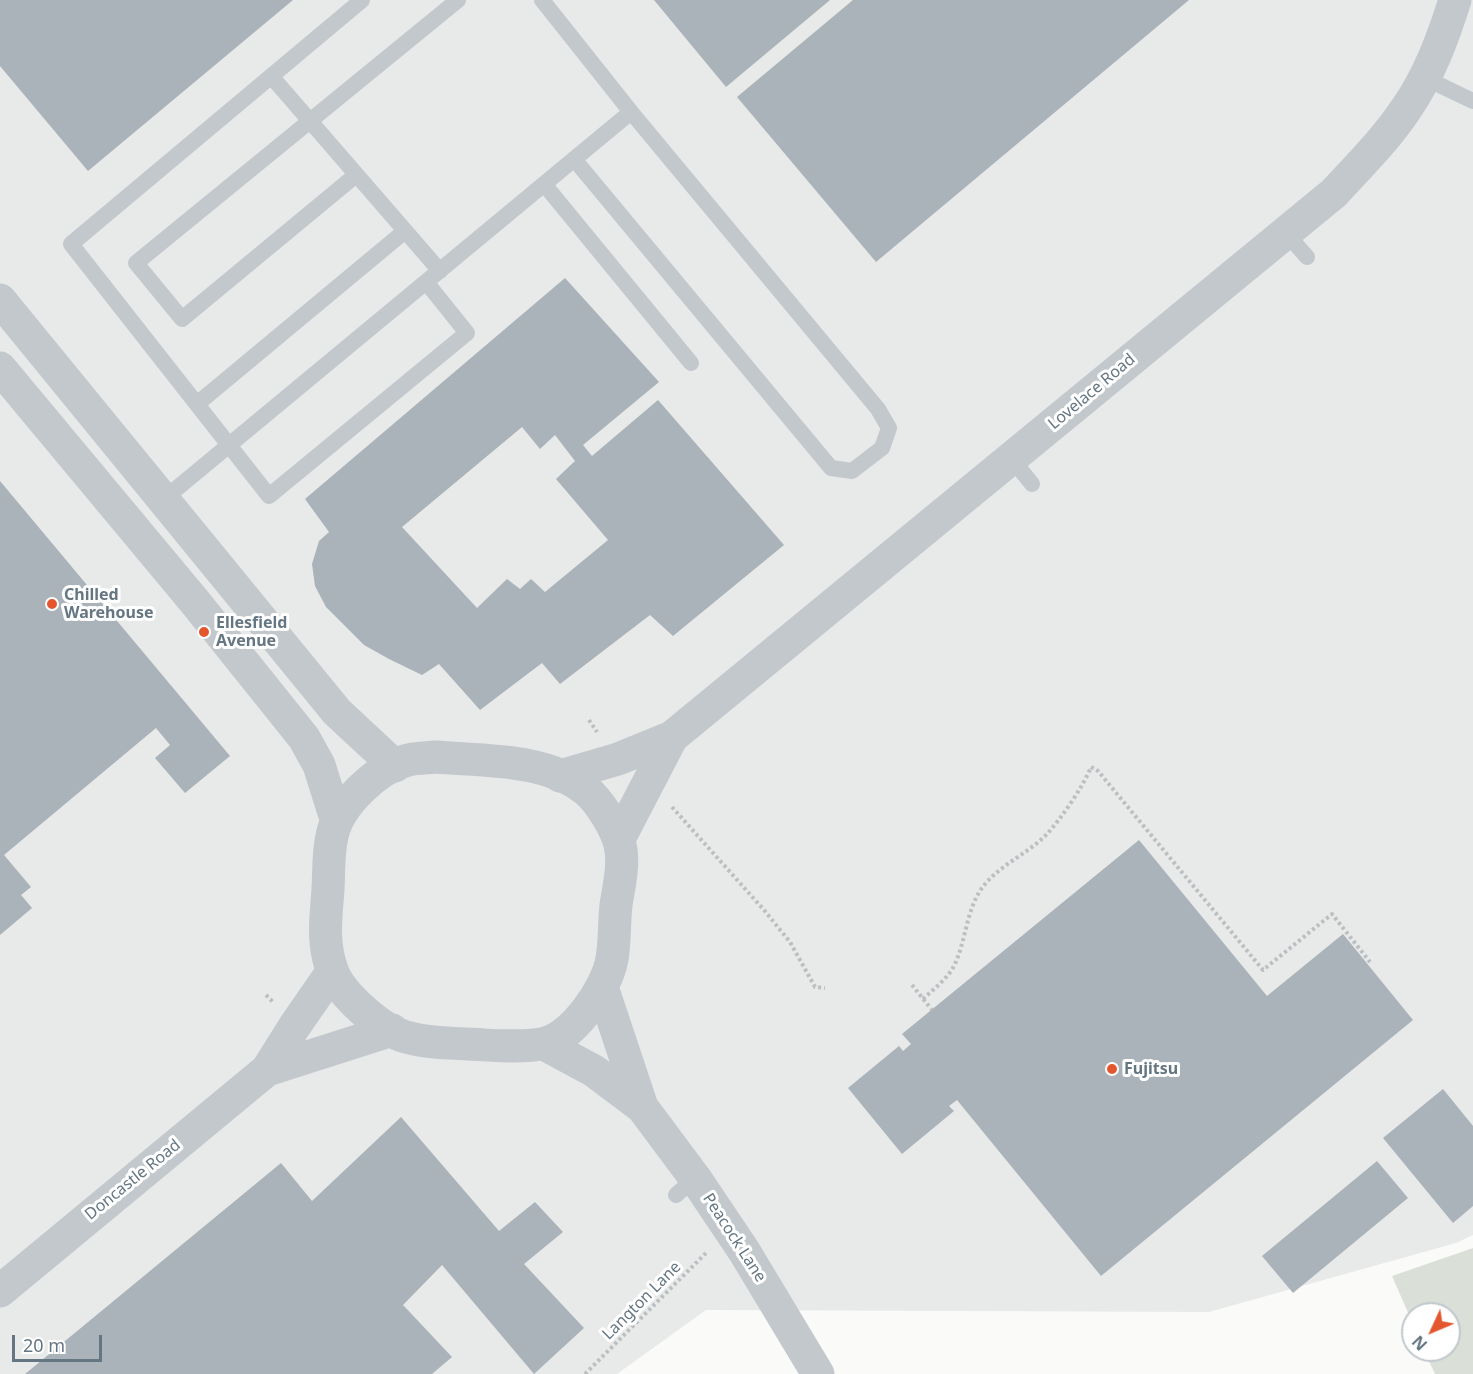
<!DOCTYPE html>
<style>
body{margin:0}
#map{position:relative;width:1473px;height:1374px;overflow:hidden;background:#fafaf8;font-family:"Noto Sans",sans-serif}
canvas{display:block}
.north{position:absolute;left:1401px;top:1302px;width:60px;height:60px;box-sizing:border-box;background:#fff;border:2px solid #c1c8cd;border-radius:50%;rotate:226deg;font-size:16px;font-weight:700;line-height:24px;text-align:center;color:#657683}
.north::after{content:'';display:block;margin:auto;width:21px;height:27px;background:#e4572e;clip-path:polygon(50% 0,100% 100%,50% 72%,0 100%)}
.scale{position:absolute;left:12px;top:1335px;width:90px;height:27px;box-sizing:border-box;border:3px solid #657683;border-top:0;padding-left:8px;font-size:18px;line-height:21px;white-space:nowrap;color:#657683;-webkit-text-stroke:4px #fff;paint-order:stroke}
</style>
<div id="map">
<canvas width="1473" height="1374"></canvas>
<div class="north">N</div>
<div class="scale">20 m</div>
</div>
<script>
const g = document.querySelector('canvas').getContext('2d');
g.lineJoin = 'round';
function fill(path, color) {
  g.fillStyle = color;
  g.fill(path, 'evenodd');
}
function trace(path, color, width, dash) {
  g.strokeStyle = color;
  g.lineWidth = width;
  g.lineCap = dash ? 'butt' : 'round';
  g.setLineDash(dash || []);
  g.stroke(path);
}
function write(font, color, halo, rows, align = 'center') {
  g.font = font + ' "Noto Sans",sans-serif';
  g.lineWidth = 6;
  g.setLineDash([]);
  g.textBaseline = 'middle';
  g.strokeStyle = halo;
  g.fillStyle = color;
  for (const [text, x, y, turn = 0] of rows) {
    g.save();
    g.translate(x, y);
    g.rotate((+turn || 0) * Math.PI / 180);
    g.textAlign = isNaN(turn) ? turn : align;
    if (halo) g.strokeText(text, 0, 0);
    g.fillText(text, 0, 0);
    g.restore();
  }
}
fill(new Path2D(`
 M 0,0 L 1473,0 L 1473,1235 L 1456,1243 L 1209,1312 L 706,1310 L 617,1374 L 0,1374 Z`), '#e8e9e9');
fill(new Path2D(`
 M 1473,1248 L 1473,1374 L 1435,1374 L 1424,1350 L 1449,1350 L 1449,1314 L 1413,1314 L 1413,1324 L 1392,1276 Z`), '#dadfd7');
fill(new Path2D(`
 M 0,0 L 293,0 L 88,171 L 0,66 Z
 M 654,0 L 830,0 L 726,87 Z
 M 853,0 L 1189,0 L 876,262 L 737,97 Z
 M 565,278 L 659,382 L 583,445 L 592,456 L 658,400 L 784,545 L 673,636 L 650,615 L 560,684 L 542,663 L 480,710 L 439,664 L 422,675 L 389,659 L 364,645 L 326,607 L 315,586 L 312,564 L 319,541 L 329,532 L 305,499 ZM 522,427 L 540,449 L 555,435 L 575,461 L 556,479 L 608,540 L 545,592 L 531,579 L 520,589 L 507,579 L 477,608 L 402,527 Z
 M 0,481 L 230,756 L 185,793 L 155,758 L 170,745 L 156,728 L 4,855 L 31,887 L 21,895 L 32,908 L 0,935 Z
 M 1139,840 L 1267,996 L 1343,934 L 1413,1020 L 1101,1276 L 957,1100 L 949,1106 L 954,1111 L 902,1154 L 848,1088 L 899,1046 L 903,1051 L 911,1044 L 902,1034 Z
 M 1443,1089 L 1473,1126 L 1473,1206 L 1453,1223 L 1383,1138 Z
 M 401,1117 L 499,1231 L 535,1202 L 563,1232 L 524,1264 L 584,1328 L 534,1374 L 442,1265 L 403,1305 L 452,1357 L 432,1374 L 25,1374 L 281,1163 L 312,1201 Z
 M 1377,1161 L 1408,1198 L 1293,1293 L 1262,1256 Z`), '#aab3b9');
trace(new Path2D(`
 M 589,720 L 597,732
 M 672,807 L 764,910 L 790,942 L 815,987 L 825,988
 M 912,985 L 932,1010
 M 266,995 L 274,1003
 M 923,999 C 934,989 947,979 954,966 C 966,942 966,910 982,888 C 999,865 1026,855 1046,835 C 1061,819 1083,787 1091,767 L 1098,771 L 1263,970 L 1332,914 L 1370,962
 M 585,1374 L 708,1251`), '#bbbfc2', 4, [3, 3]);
trace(new Path2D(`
 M 362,0 L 71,244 L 269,496 L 467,333 L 426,282
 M 542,0 L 631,112 L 878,409 L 889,428 L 882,448 L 852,471 L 831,468 L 574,159
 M 271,76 L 440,271
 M 1425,78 L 1473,101
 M 356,175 L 182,319 L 136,263 L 458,0
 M 544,184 L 691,363
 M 1286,233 L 1307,257
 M 197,404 L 405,231
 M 1012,459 L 1032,484
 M 164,499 L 631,112
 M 676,1195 L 695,1178`), '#c3c8cc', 16);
trace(new Path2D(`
 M 560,776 L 618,759 L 672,737 L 1334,193 C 1359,166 1386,139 1406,109 C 1429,76 1443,38 1455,0
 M 619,839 L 672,737`), '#c3c8cc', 33);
trace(new Path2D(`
 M 0,300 L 337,712 L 395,766
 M 0,368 L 195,602 L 304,738 L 319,765 L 336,819
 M 436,757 C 484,761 546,758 586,790 C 599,801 612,822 618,838 C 626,859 619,885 616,905 C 614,923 615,941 612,959 C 607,988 572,1040 541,1044 C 517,1048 492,1045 468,1044 C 447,1043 426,1043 406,1037 C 381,1030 340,994 332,970 C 322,942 326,918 328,889 C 329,872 328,853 332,836 C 338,805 377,768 408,760 C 417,758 427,758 436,757 Z
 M 602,987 L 642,1107
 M 544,1044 L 594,1071 L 642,1107 L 695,1178 L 744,1251 L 818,1374
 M 267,1070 L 392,1030
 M 0,1291 L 267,1070 L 294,1027 L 332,972`), '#c3c8cc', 33);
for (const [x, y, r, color] of [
 [52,604,6,"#e4572e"],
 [204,632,6,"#e4572e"],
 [1112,1069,6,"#e4572e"]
]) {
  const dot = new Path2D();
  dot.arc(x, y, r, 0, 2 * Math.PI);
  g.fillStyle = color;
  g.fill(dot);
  trace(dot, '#fff', 2);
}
write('16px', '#657683', '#fff', [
 ["Lovelace Road",1092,392,-40],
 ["Doncastle Road",133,1180,-39],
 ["Peacock Lane",734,1238,57],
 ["Langton Lane",642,1301,-45]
]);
write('bold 16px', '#657683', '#fff', [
 ["Chilled",64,595],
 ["Warehouse",64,613],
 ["Ellesfield",216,623],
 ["Avenue",216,641],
 ["Fujitsu",1124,1069]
], 'left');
</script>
